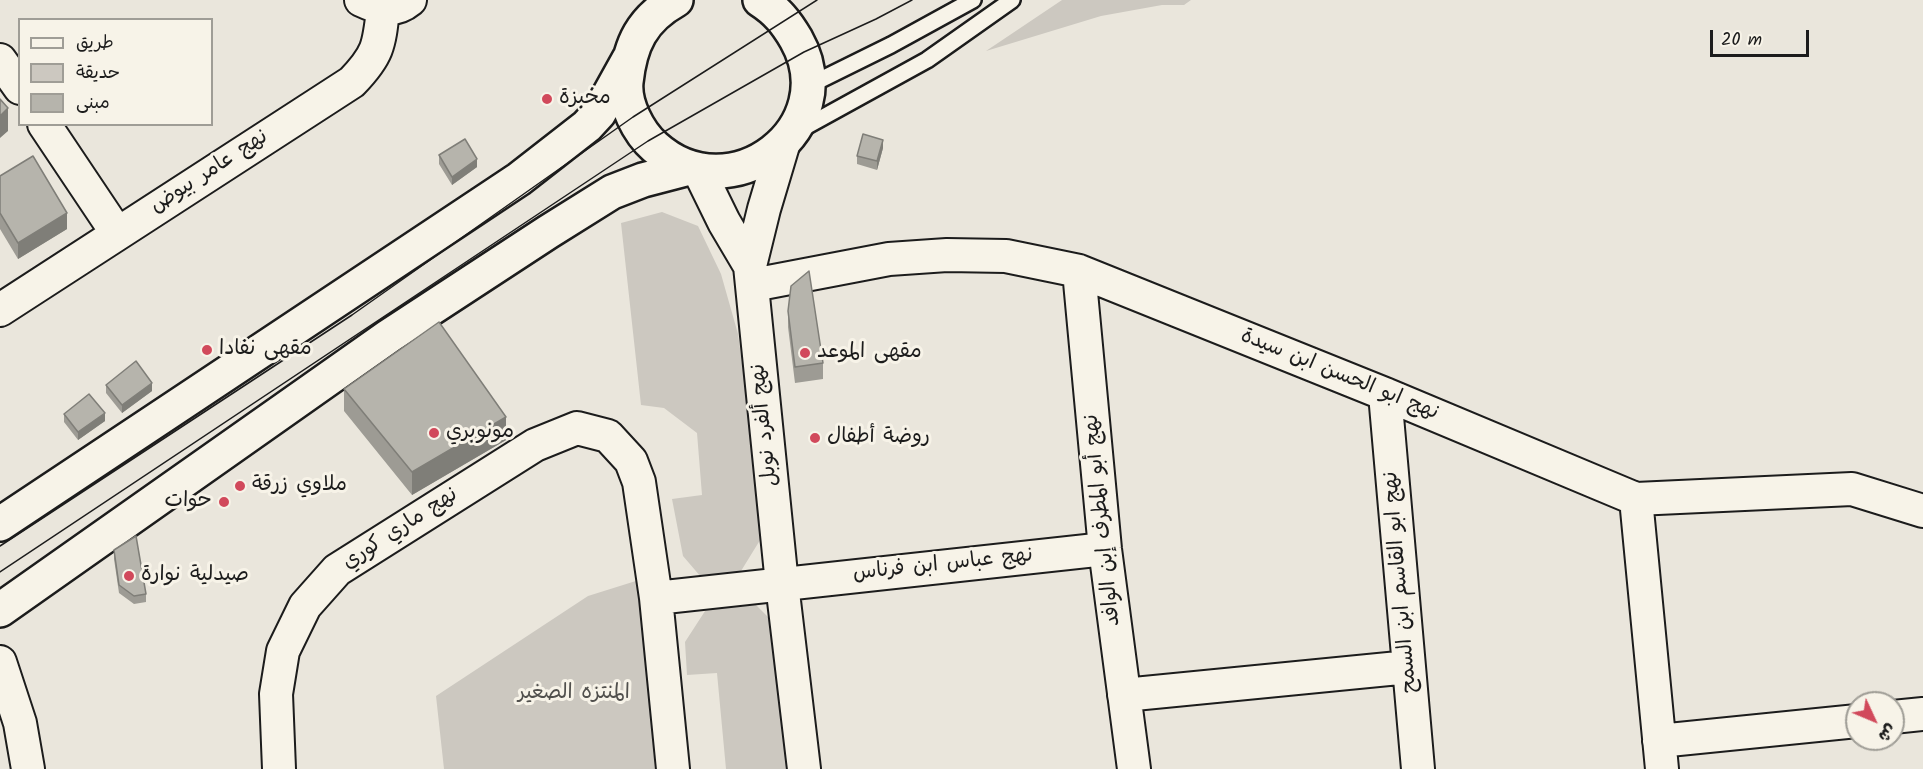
<!DOCTYPE html>
<meta charset="utf-8">
<style>
body{margin:0}
#map{position:relative;width:1923px;height:769px;overflow:hidden;background:#eae6dc;font-family:Kalam,"Playpen Sans Arabic",sans-serif}
canvas{display:block}
.legend{position:absolute;left:18px;top:18px;width:195px;height:108px;box-sizing:border-box;background:#f7f3e8;border:2px solid #9f9d96;margin:0;padding:8px 10px;list-style:none;font-size:18px;color:#1c1c1c}
.legend li{display:flex;align-items:center;gap:12px;height:30px}
.legend b{width:30px;border:2px solid #9f9d96}
.north{position:absolute;left:1845px;top:691px;width:60px;height:60px;box-sizing:border-box;background:#f7f3e8;border:2px solid #9f9d96;border-radius:50%;rotate:134deg;font-size:16px;font-weight:700;line-height:24px;text-align:center;color:#1c1c1c}
.north::after{content:'';display:block;margin:auto;width:21px;height:27px;background:#d1495b;clip-path:polygon(50% 0,100% 100%,50% 72%,0 100%)}
.scale{position:absolute;left:1710px;top:30px;width:99px;height:27px;box-sizing:border-box;border:3px solid #1c1c1c;border-top:0;padding-left:8px;font-size:18px;line-height:21px;white-space:nowrap;color:#1c1c1c;-webkit-text-stroke:4px #f7f3e8;paint-order:stroke}
</style>
<div id="map">
<canvas width="1923" height="769"></canvas>
<ul class="legend">
<li><b style="height:8px;background:#f7f3e8"></b>طريق</li>
<li><b style="height:16px;background:#ccc8c0"></b>حديقة</li>
<li><b style="height:16px;background:#b6b4ac"></b>مبنى</li>
</ul>
<div class="north">ش</div>
<div class="scale">20 m</div>
</div>
<script>
const g = document.querySelector('canvas').getContext('2d');
g.lineJoin = 'round';
function fill(path, color) {
  g.fillStyle = color;
  g.fill(path, 'evenodd');
}
function trace(path, color, width, dash) {
  g.strokeStyle = color;
  g.lineWidth = width;
  g.lineCap = dash ? 'butt' : 'round';
  g.setLineDash(dash || []);
  g.stroke(path);
}
function write(font, color, halo, rows, align = 'center') {
  g.font = font + ' Kalam,"Playpen Sans Arabic",sans-serif';
  g.lineWidth = 6;
  g.setLineDash([]);
  g.textBaseline = 'middle';
  g.strokeStyle = halo;
  g.fillStyle = color;
  for (const [text, x, y, turn = 0] of rows) {
    g.save();
    g.translate(x, y);
    g.rotate((+turn || 0) * Math.PI / 180);
    g.textAlign = isNaN(turn) ? turn : align;
    if (halo) g.strokeText(text, 0, 0);
    g.fillText(text, 0, 0);
    g.restore();
  }
}
fill(new Path2D(`
 M 1062,0 L 1191,0 L 1184,5 L 1162,5 L 1101,16 L 986,51 Z
 M 662,212 L 698,226 L 721,274 L 738,334 L 765,532 L 741,571 L 701,577 L 683,556 L 672,499 L 702,495 L 697,433 L 664,408 L 641,405 L 621,223 Z
 M 639,580 L 655,769 L 444,769 L 436,696 L 588,596 Z
 M 753,602 L 774,623 L 791,769 L 726,769 L 717,673 L 687,675 L 685,642 L 707,608 Z`), '#ccc8c0');
const lane = new Path2D(`
 M 808,86 L 891,45 L 973,0
 M 798,131 L 927,60 L 1012,0`);
const street = new Path2D(`
 M 361,0 C 378,8 393,14 410,0
 M 0,60 L 20,88
 M 44,124 L 117,233
 M 699,171 L 724,222 L 750,266 L 764,209 L 784,142
 M 750,266 L 782,584 L 804,769
 M 1079,271 L 1105,549 L 1134,769
 M 753,285 L 889,259 L 947,255 L 1006,256 L 1079,271 L 1385,394 L 1636,499 L 1852,489 L 1923,511
 M 0,310 L 352,82 C 378,55 379,46 383,10
 M 1385,394 L 1418,769
 M 1636,499 L 1662,769
 M 656,598 L 1105,549
 M 0,662 L 20,723 L 28,769
 M 1124,695 L 1409,667
 M 1893,717 L 1923,714
 M 1659,741 L 1857,721
 M 279,769 L 276,694 L 283,651 L 305,606 L 337,570 L 535,445 L 577,428 L 608,436 L 631,461 L 639,482 L 656,598 L 673,769`);
const secondary = new Path2D(`
 M 676,0 C 642,19 630,44 626,82 C 624,104 638,132 655,147 C 731,215 846,127 796,39 C 786,22 777,11 760,0
 M 0,524 L 519,179 L 587,126 L 599,113 L 629,59
 M 0,610 L 389,336 L 548,232 L 612,192 L 643,180 L 689,168`);
trace(lane, '#1c1c1c', 20);
trace(street, '#1c1c1c', 36);
trace(secondary, '#1c1c1c', 38);
trace(lane, '#f7f3e8', 15);
trace(street, '#f7f3e8', 32);
trace(secondary, '#f7f3e8', 33);
trace(new Path2D(`
 M 0,546 L 352,315 L 633,117 L 817,0
 M 0,572 L 648,141 L 804,52 L 876,19 L 912,0`), '#1c1c1c', 1.5);
fill(new Path2D(`
 M 883,148 L 877,170 L 857,164 L 857,156 Z
 M 439,155 L 477,167 L 452,185 L 439,164 Z
 M 0,176 L 67,229 L 18,259 L 0,229 Z
 M 788,311 L 823,363 L 823,379 L 795,383 L 788,327 Z
 M 106,385 L 152,391 L 122,413 L 106,393 Z
 M 344,389 L 506,440 L 412,495 L 344,411 Z
 M 64,414 L 105,421 L 78,440 L 64,422 Z
 M 114,550 L 146,594 L 146,602 L 134,604 L 119,593 L 114,559 Z`), '#9d9b94');
fill(new Path2D(`
 M 8,108 L 8,131 L 0,138 L 0,116 Z
 M 883,140 L 883,148 L 877,170 L 877,161 Z
 M 477,159 L 477,167 L 452,185 L 452,177 Z
 M 67,213 L 67,229 L 18,259 L 18,243 Z
 M 152,383 L 152,391 L 122,413 L 122,405 Z
 M 105,413 L 105,421 L 78,440 L 78,432 Z
 M 506,417 L 506,440 L 412,495 L 412,472 Z`), '#7f7e78');
const building = new Path2D(`
 M 0,99 L 8,108 L 0,116 Z
 M 863,134 L 883,140 L 877,161 L 857,156 Z
 M 465,139 L 477,159 L 452,177 L 439,155 Z
 M 33,156 L 67,213 L 18,243 L 0,213 L 0,176 Z
 M 809,271 L 823,363 L 795,367 L 788,311 L 791,286 Z
 M 439,322 L 506,417 L 412,472 L 344,389 Z
 M 136,361 L 152,383 L 122,405 L 106,385 Z
 M 89,394 L 105,413 L 78,432 L 64,414 Z
 M 136,536 L 146,594 L 134,596 L 119,585 L 114,550 Z`);
fill(building, '#b6b4ac');
trace(building, '#7f7e78', 1.5);
for (const [x, y, r, color] of [
 [547,99,6,"#d1495b"],
 [207,350,6,"#d1495b"],
 [805,353,6,"#d1495b"],
 [434,433,6,"#d1495b"],
 [815,438,6,"#d1495b"],
 [240,486,6,"#d1495b"],
 [224,502,6,"#d1495b"],
 [129,576,6,"#d1495b"]
]) {
  const dot = new Path2D();
  dot.arc(x, y, r, 0, 2 * Math.PI);
  g.fillStyle = color;
  g.fill(dot);
  trace(dot, '#f7f3e8', 2);
}
write('21px', '#1c1c1c', '#f7f3e8', [
 ["مخبزة",559,99],
 ["مقهى نفادا",219,350],
 ["مقهى الموعد",817,353],
 ["مونوبري",446,433],
 ["روضة أطفال",827,438],
 ["ملاوي زرقة",252,486],
 ["حوات",212,502,"right"],
 ["صيدلية نوارة",141,576]
], 'left');
write('21px', '#1c1c1c', '#f7f3e8', [
 ["نهج عامر بيوض",210,173,-33],
 ["نهج ابو الحسن ابن سيدة",1339,376,22],
 ["نهج ألفرد نوبل",766,425,-96],
 ["نهج أبو المطرف إبن الوافد",1104,520,-96],
 ["نهج ماري كوري",401,530,-33],
 ["نهج عباس ابن فرناس",943,566,-6],
 ["نهج ابو القاسم ابن السمح",1402,582,-95]
]);
write('21px', '#51504d', '#f7f3e8', [
 ["المنتزه الصغير",574,694]
]);
</script>
